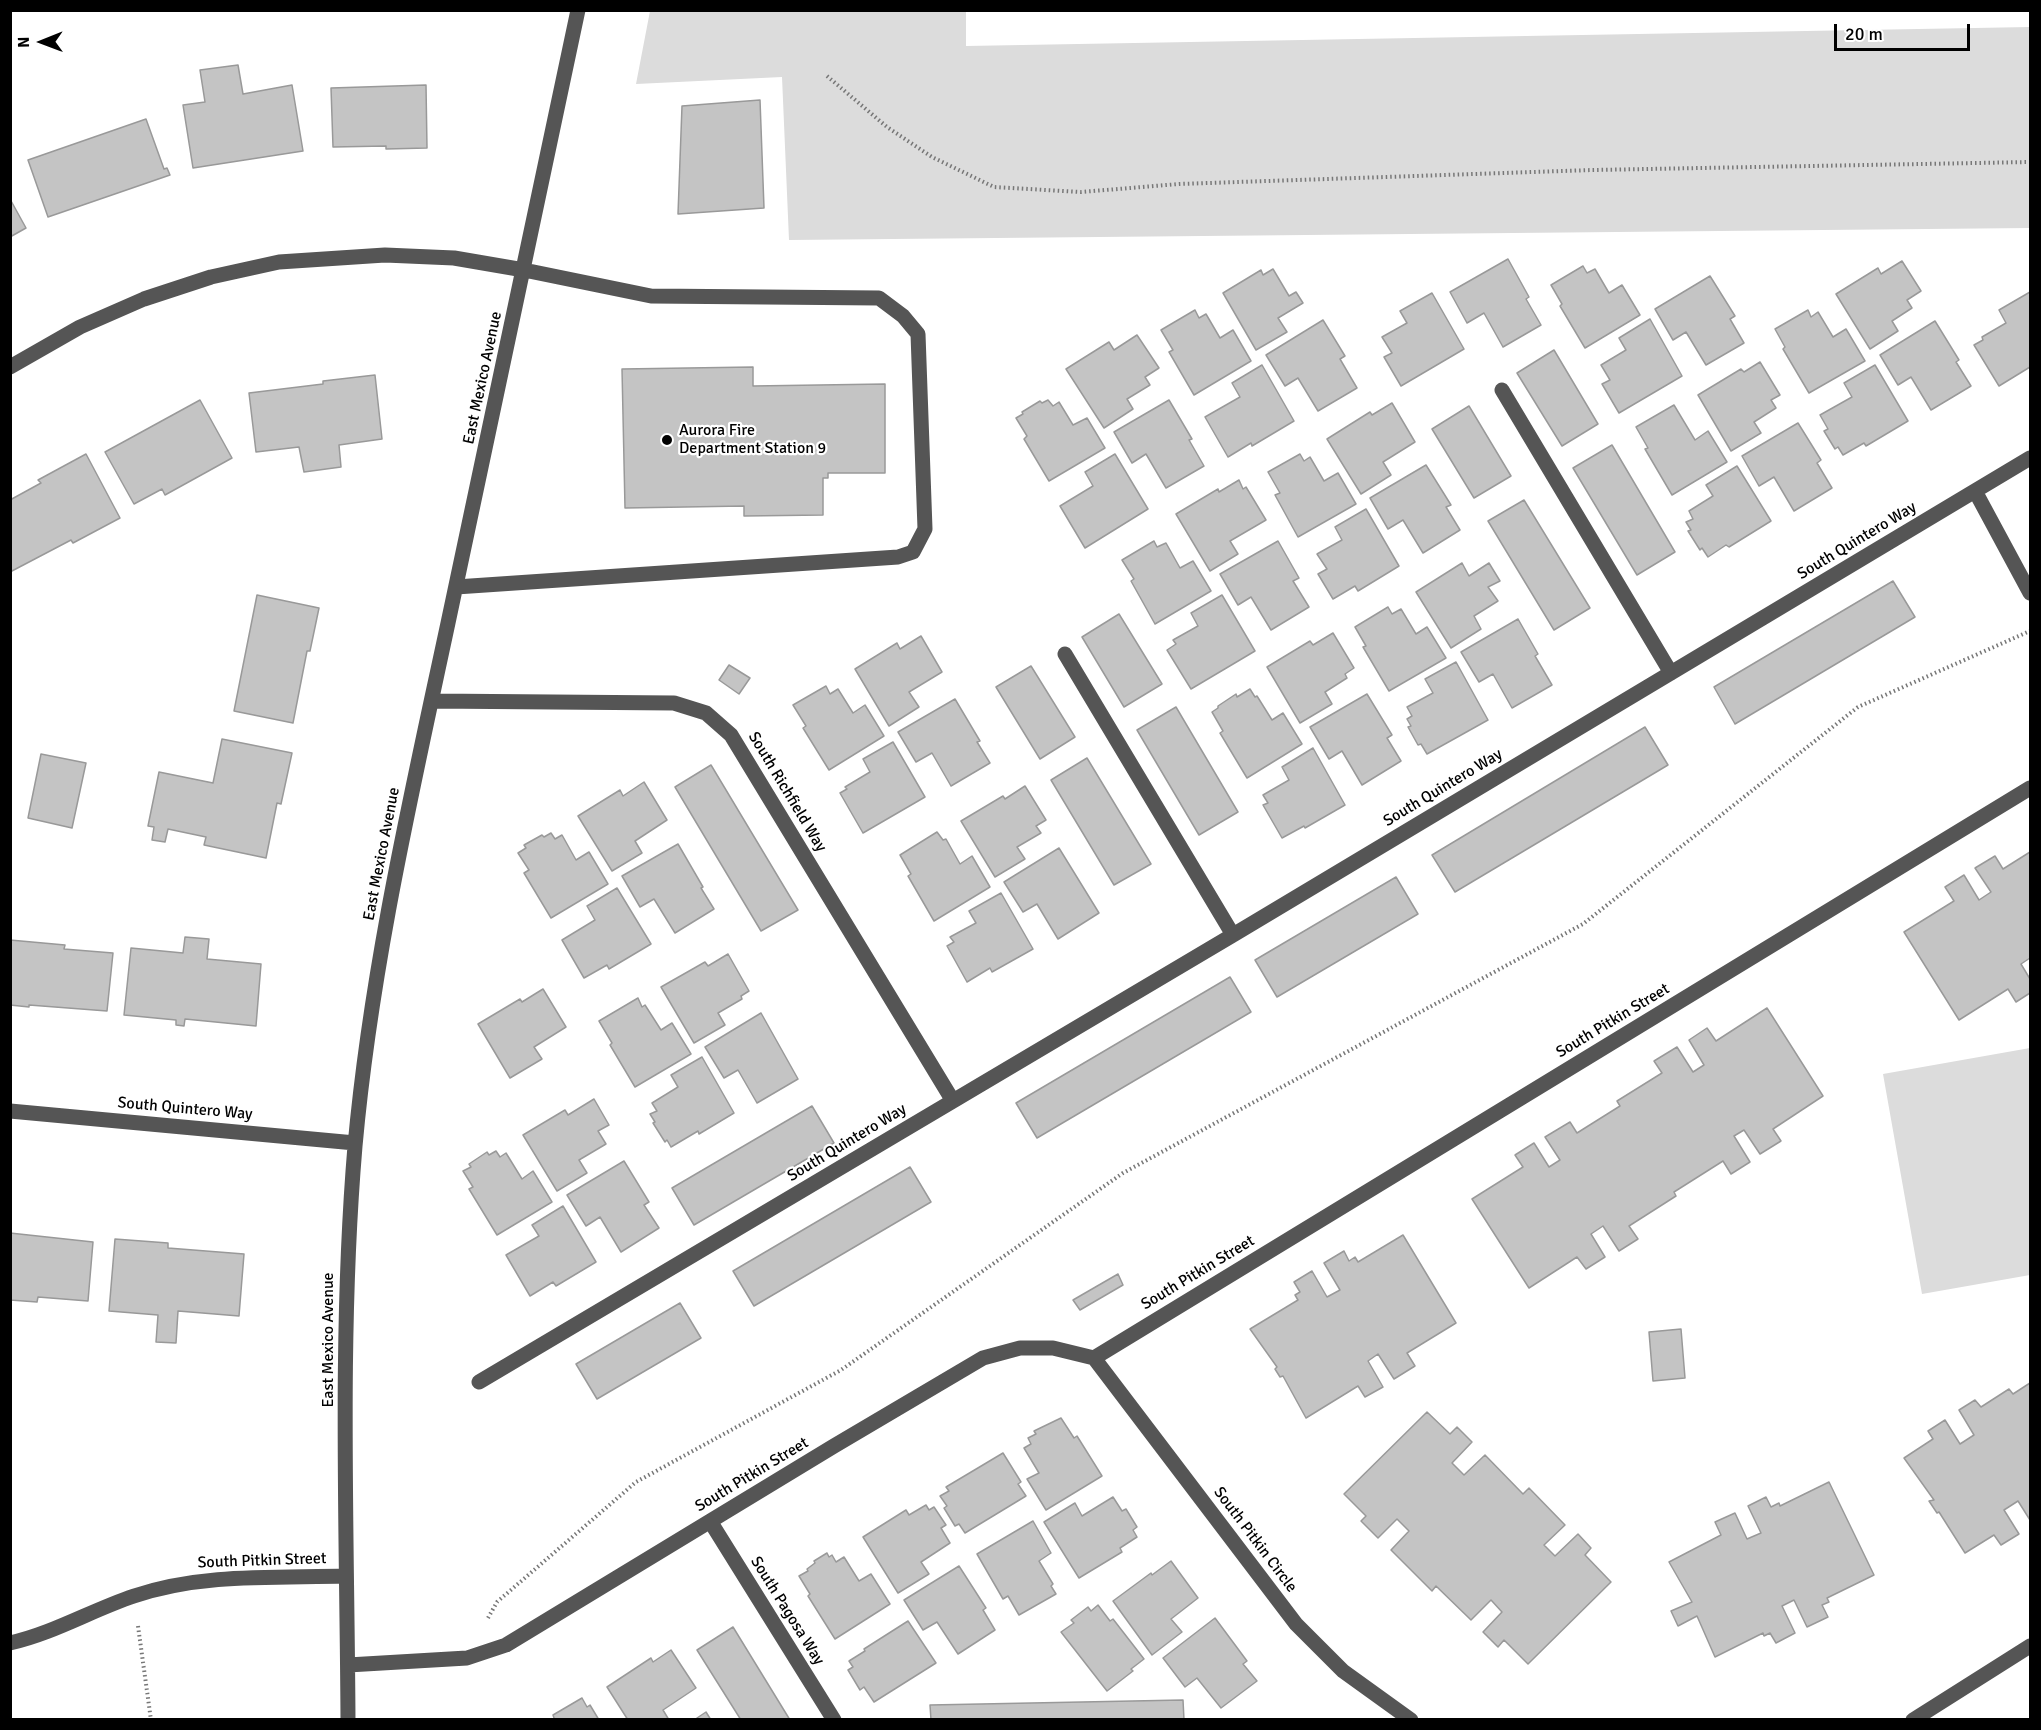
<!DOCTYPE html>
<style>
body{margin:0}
#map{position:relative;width:2041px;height:1730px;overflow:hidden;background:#fff;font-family:Signika,sans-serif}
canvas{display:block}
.frame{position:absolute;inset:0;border:12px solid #000;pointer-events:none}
.north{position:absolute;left:12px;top:12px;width:60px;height:60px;-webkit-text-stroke:4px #fff;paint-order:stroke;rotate:269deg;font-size:16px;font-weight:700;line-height:24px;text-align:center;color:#000}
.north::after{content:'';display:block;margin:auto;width:21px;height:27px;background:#000;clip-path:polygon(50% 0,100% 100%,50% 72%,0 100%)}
.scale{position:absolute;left:1834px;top:24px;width:136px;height:27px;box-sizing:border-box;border:3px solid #000;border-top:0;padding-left:8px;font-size:18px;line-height:21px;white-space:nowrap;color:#000;-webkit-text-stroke:4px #fff;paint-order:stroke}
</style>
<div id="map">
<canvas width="2041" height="1730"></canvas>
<div class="frame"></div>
<div class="north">N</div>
<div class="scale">20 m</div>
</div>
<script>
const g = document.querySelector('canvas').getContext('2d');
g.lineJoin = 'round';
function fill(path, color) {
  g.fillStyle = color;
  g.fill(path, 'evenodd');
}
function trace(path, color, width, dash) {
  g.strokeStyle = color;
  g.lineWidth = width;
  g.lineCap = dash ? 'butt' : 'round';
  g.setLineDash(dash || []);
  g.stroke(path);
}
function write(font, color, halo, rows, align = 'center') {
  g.font = font + ' Signika,sans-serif';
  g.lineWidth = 4.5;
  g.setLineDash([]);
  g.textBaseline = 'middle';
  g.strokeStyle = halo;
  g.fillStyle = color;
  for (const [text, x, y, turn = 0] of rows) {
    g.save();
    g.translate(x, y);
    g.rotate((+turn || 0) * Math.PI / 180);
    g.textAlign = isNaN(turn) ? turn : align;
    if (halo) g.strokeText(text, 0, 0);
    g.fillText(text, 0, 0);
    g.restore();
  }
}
fill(new Path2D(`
 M 650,11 L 966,11 L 966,46 L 2030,27 L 2030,228 L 789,240 L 782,77 L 636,84 Z
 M 2030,1048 L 2030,1275 L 1922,1294 L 1883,1074 Z`), '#dcdcdc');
const building = new Path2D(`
 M 238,65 L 243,94 L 292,85 L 303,151 L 193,168 L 183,105 L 205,102 L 200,70 Z
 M 426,85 L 427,148 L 386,149 L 386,146 L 333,147 L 331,88 Z
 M 760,100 L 764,208 L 678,214 L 682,106 Z
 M 146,119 L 164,169 L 167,168 L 170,175 L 48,217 L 28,160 Z
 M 10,199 L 26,228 L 10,237 Z
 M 1508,259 L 1529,297 L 1526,299 L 1541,325 L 1503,347 L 1484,313 L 1467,323 L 1450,292 Z
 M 1902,261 L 1921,291 L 1907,300 L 1912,308 L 1892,321 L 1898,331 L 1870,349 L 1836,294 L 1878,268 L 1881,274 Z
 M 1583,266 L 1587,273 L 1595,269 L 1609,293 L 1622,285 L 1640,315 L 1585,348 L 1560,306 L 1562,304 L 1551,285 Z
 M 1273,269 L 1289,296 L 1296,292 L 1303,303 L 1278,318 L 1287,332 L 1256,350 L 1223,293 L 1261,270 L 1263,275 Z
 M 1710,276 L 1735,316 L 1730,319 L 1744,343 L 1706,365 L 1686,332 L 1673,340 L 1655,309 Z
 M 2030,292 L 2030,367 L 1999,386 L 1974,345 L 1983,340 L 1982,337 L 2006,323 L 1999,310 Z
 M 1432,293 L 1464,349 L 1401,386 L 1384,357 L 1392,353 L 1382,337 L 1407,323 L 1400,311 Z
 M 1195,310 L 1199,318 L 1206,314 L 1220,338 L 1233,330 L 1251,361 L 1194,395 L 1169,352 L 1173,350 L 1161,330 Z
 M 1808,310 L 1811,317 L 1818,312 L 1833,337 L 1846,329 L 1865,361 L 1809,393 L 1783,349 L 1785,347 L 1775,329 Z
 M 1650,319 L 1682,376 L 1619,413 L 1602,384 L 1610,380 L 1601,365 L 1626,350 L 1619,338 Z
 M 1323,320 L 1345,356 L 1340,359 L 1357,388 L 1318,411 L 1298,378 L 1285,386 L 1266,355 Z
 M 1935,321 L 1959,360 L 1956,362 L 1971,386 L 1931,410 L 1911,377 L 1898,385 L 1880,355 Z
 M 1137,335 L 1159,368 L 1145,377 L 1150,385 L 1127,399 L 1133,409 L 1104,428 L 1066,369 L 1109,342 L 1114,350 Z
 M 1554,350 L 1598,424 L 1562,446 L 1517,373 Z
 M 1760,362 L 1780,395 L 1771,400 L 1776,408 L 1754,422 L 1761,433 L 1731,451 L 1698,395 L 1741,369 L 1744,372 Z
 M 1262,365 L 1294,421 L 1252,446 L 1251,443 L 1228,457 L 1205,417 L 1240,397 L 1232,383 Z
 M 1875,365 L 1908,421 L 1866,446 L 1864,443 L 1843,455 L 1838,447 L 1835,449 L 1824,431 L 1828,429 L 1820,415 L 1852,397 L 1844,383 Z
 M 753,367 L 753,386 L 885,384 L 885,473 L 828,473 L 828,478 L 823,478 L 823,515 L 744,516 L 744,506 L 625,508 L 622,369 Z
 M 375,375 L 382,439 L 339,445 L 341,467 L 304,472 L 299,447 L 256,452 L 249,393 L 323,384 L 323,381 Z
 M 200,400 L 232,458 L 165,495 L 162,489 L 134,504 L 105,452 Z
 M 1048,400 L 1053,406 L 1059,402 L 1073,425 L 1087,418 L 1105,448 L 1049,481 L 1024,439 L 1027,436 L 1016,418 L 1023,414 L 1022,412 L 1040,401 L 1042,403 Z
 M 1169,400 L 1192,439 L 1189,440 L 1204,466 L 1166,488 L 1146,454 L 1132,463 L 1114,432 Z
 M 1392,403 L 1415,442 L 1383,462 L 1391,475 L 1361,494 L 1327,439 L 1370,412 L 1372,415 Z
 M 1674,405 L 1695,440 L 1708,431 L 1727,462 L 1672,495 L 1645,449 L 1648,448 L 1636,427 Z
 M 1469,406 L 1511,476 L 1474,498 L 1432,429 Z
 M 1798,423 L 1821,460 L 1817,463 L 1832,488 L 1794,511 L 1774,477 L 1759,486 L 1742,456 Z
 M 1612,445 L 1675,552 L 1637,575 L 1573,468 Z
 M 86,454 L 120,518 L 73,543 L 71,540 L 10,572 L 10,500 L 41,483 L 38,480 Z
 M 1115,454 L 1148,509 L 1085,548 L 1060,506 L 1093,486 L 1085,472 Z
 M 1300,454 L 1304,461 L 1310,457 L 1324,481 L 1338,473 L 1356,504 L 1298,537 L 1275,495 L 1280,493 L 1268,472 Z
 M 1426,465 L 1451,505 L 1446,507 L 1460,530 L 1423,553 L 1403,520 L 1388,529 L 1370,498 Z
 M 1737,466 L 1771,521 L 1729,547 L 1726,545 L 1708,557 L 1702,548 L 1700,550 L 1688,531 L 1691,530 L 1686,522 L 1693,519 L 1689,511 L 1713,496 L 1706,485 Z
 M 1239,480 L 1243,489 L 1246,487 L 1266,520 L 1230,541 L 1238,554 L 1210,571 L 1176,514 L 1218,489 L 1219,492 Z
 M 1524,500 L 1590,608 L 1554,630 L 1488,521 Z
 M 1366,509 L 1399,566 L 1358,591 L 1355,586 L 1333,599 L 1318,574 L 1327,569 L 1317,554 L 1342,540 L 1335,527 Z
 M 1154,541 L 1157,547 L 1166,543 L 1180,568 L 1193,561 L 1211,591 L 1155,624 L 1131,581 L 1134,579 L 1122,560 Z
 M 1278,541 L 1299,578 L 1293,581 L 1309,607 L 1271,630 L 1251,597 L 1238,605 L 1220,574 Z
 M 1462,563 L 1469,576 L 1489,563 L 1500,581 L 1488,587 L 1498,601 L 1474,616 L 1481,629 L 1451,648 L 1416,592 Z
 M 1893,581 L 1915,617 L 1735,724 L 1714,687 Z
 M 257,595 L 319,608 L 310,651 L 307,651 L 293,723 L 234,711 Z
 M 1222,595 L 1255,651 L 1191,689 L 1167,650 L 1176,644 L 1173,640 L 1198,626 L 1191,613 Z
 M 1388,607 L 1392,614 L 1401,609 L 1416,634 L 1427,627 L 1446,658 L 1389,691 L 1363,647 L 1366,646 L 1355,627 Z
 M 1119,614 L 1162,684 L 1124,707 L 1082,637 Z
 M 1518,619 L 1538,654 L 1535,656 L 1552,685 L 1512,708 L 1493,674 L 1479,682 L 1461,652 Z
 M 1333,633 L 1354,668 L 1345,674 L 1347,678 L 1325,692 L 1332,704 L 1300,723 L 1267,667 L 1310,641 L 1313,645 Z
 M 921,636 L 942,672 L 909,692 L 919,707 L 889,726 L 855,669 L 897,643 L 900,649 Z
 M 1456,662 L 1488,720 L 1427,754 L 1421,744 L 1418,745 L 1408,727 L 1411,726 L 1407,719 L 1412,716 L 1407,707 L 1433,693 L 1425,679 Z
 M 729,665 L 750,678 L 739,694 L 719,680 Z
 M 1031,666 L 1075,737 L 1040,759 L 996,687 Z
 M 826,686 L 830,694 L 838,689 L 853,713 L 865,705 L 884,736 L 829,770 L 803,728 L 806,726 L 793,705 Z
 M 1250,689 L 1255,697 L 1257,696 L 1272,720 L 1283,713 L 1302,744 L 1247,778 L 1220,733 L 1223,731 L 1212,712 L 1218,708 L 1218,706 L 1236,694 L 1237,697 Z
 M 1367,694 L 1392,735 L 1387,738 L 1401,761 L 1362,785 L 1342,751 L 1329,759 L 1310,727 Z
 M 955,699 L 980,741 L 977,742 L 990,763 L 951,786 L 932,753 L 916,762 L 898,732 Z
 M 1176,707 L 1238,812 L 1199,835 L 1137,730 Z
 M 1645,727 L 1668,765 L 1455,892 L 1432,855 Z
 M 222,739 L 292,753 L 281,804 L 277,803 L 266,858 L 204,845 L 206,837 L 168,829 L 165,842 L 152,840 L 154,827 L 148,826 L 159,772 L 213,783 Z
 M 893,742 L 925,797 L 863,833 L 840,793 L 847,789 L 845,787 L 870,772 L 863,759 Z
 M 1313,748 L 1345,805 L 1305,828 L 1304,826 L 1282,838 L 1263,805 L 1268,803 L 1263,795 L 1289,780 L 1282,767 Z
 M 41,754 L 86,763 L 72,828 L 28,818 Z
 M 1087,758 L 1151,864 L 1114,885 L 1051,780 Z
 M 711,765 L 798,910 L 761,931 L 675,787 Z
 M 644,782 L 667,820 L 635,841 L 642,853 L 612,871 L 578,816 L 620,790 L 623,796 Z
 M 1025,786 L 1046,820 L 1036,826 L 1041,833 L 1017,847 L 1025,859 L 995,877 L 961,821 L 1003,796 L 1005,799 Z
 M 937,832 L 943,840 L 946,839 L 960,864 L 972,856 L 990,887 L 934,921 L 908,876 L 911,874 L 900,855 Z
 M 551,833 L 555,839 L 562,835 L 576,860 L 589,852 L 608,884 L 551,918 L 524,873 L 529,870 L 518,853 L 526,848 L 524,845 L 542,835 L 544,837 Z
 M 678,844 L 703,887 L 701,888 L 714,909 L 675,933 L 654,899 L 640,907 L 622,876 Z
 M 1059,848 L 1099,913 L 1058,939 L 1037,904 L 1023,912 L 1004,882 Z
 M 2030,852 L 2030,958 L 2021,964 L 2030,979 L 2030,993 L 2016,1002 L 2008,989 L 1959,1020 L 1904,932 L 1954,901 L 1945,887 L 1964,875 L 1979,900 L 1991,892 L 1975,868 L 1995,856 L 2003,869 Z
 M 1396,877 L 1418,914 L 1277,997 L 1255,960 Z
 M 617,888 L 651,944 L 609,969 L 607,965 L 584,978 L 562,940 L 595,920 L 587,906 Z
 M 1001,893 L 1033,949 L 992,972 L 990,968 L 967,982 L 947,946 L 954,942 L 950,937 L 976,923 L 969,911 Z
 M 185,937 L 209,939 L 207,959 L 261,964 L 256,1026 L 185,1019 L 184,1026 L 176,1025 L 176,1020 L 124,1015 L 131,948 L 183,953 Z
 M 10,940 L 65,945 L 64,949 L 113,953 L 107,1011 L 29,1005 L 29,1007 L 10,1005 Z
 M 728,954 L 749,991 L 741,996 L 742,999 L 718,1013 L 725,1025 L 694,1043 L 661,987 L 705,962 L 708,966 Z
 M 1230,977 L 1251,1012 L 1037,1138 L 1016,1103 Z
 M 543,989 L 566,1027 L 534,1047 L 542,1059 L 510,1078 L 478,1024 L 520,999 L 522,1002 Z
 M 638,998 L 642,1007 L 645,1005 L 661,1030 L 672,1023 L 691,1054 L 635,1087 L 610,1045 L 612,1043 L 599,1021 Z
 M 1767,1008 L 1823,1096 L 1773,1129 L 1781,1141 L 1760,1154 L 1744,1130 L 1734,1136 L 1750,1162 L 1731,1174 L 1723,1161 L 1674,1192 L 1676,1196 L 1629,1226 L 1638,1239 L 1619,1251 L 1603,1226 L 1591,1234 L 1605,1257 L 1586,1269 L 1577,1257 L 1529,1288 L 1472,1199 L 1523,1167 L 1515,1155 L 1534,1143 L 1549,1167 L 1560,1160 L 1545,1137 L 1570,1122 L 1577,1133 L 1620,1106 L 1617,1101 L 1662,1073 L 1654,1061 L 1677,1047 L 1693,1072 L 1704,1065 L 1689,1040 L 1707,1028 L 1716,1041 Z
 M 761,1013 L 798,1079 L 757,1103 L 738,1070 L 724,1078 L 705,1047 Z
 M 702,1057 L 734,1113 L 699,1134 L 698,1131 L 671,1147 L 667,1140 L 665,1142 L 653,1123 L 655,1122 L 650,1114 L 657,1111 L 652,1103 L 678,1087 L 671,1075 Z
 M 594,1099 L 609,1125 L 598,1131 L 606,1144 L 579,1160 L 587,1173 L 557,1191 L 523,1135 L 565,1110 L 568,1115 Z
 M 812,1106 L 834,1143 L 694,1225 L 672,1188 Z
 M 496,1151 L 500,1157 L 506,1153 L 522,1179 L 533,1171 L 552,1202 L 497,1235 L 469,1189 L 473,1187 L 463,1171 L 471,1167 L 469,1164 L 487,1152 L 489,1155 Z
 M 624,1161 L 649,1202 L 644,1205 L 659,1228 L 621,1252 L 600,1217 L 586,1226 L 567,1195 Z
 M 910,1167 L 931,1202 L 754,1306 L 733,1271 Z
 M 563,1206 L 596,1262 L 556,1286 L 553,1282 L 530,1296 L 506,1255 L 539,1236 L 532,1225 Z
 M 10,1233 L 93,1242 L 88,1301 L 38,1297 L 37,1302 L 10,1300 Z
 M 1403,1235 L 1456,1323 L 1407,1353 L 1415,1366 L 1394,1379 L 1378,1354 L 1368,1361 L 1383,1387 L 1365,1397 L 1358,1386 L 1306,1418 L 1283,1376 L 1280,1377 L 1275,1369 L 1277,1367 L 1250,1329 L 1298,1300 L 1295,1295 L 1300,1292 L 1294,1282 L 1312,1271 L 1327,1297 L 1340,1290 L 1324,1263 L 1344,1251 L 1349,1261 L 1355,1257 L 1358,1262 Z
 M 115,1239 L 168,1243 L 168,1248 L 244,1254 L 239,1316 L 178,1311 L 176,1343 L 156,1342 L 158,1315 L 109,1311 Z
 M 1118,1274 L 1123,1285 L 1080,1310 L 1073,1300 Z
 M 680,1303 L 701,1338 L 597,1399 L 576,1364 Z
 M 1681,1329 L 1685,1378 L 1653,1381 L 1649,1332 Z
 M 2030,1383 L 2030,1520 L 2018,1501 L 2004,1510 L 2019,1534 L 2001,1545 L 1994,1535 L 1965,1553 L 1939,1512 L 1937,1513 L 1929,1501 L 1934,1500 L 1904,1458 L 1933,1439 L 1928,1431 L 1945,1420 L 1960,1444 L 1974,1435 L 1959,1410 L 1975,1400 L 1981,1407 L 2009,1389 L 2013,1394 Z
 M 1427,1412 L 1450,1434 L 1457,1427 L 1472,1442 L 1452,1463 L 1464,1475 L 1485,1455 L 1523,1494 L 1529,1488 L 1565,1525 L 1544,1545 L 1555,1556 L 1578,1534 L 1591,1548 L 1585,1555 L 1611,1582 L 1528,1664 L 1504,1640 L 1498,1647 L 1483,1632 L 1502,1612 L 1491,1600 L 1471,1620 L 1436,1586 L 1432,1591 L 1391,1550 L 1409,1531 L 1397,1519 L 1378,1538 L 1361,1521 L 1366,1516 L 1344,1494 Z
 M 1061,1418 L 1074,1438 L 1077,1436 L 1102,1476 L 1046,1510 L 1027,1479 L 1039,1473 L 1024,1448 L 1031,1444 L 1028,1438 L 1036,1434 L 1034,1431 Z
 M 1003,1453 L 1021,1482 L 1018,1484 L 1026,1496 L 965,1533 L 959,1524 L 955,1526 L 944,1508 L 947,1506 L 940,1496 L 949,1491 L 946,1487 Z
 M 1829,1482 L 1874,1575 L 1827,1598 L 1829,1602 L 1822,1605 L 1828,1617 L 1807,1627 L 1794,1600 L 1782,1606 L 1795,1633 L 1776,1643 L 1770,1633 L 1764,1636 L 1763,1633 L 1715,1657 L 1697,1616 L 1678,1626 L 1671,1611 L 1692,1602 L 1669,1562 L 1721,1535 L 1715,1522 L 1735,1513 L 1747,1539 L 1761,1533 L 1748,1506 L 1766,1497 L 1771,1507 L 1779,1503 L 1780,1506 Z
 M 1113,1497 L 1122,1511 L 1126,1509 L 1137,1527 L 1133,1530 L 1137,1537 L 1120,1548 L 1122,1552 L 1079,1578 L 1044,1522 L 1075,1503 L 1082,1516 Z
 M 926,1505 L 929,1510 L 934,1507 L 946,1525 L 941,1528 L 950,1543 L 921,1562 L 929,1574 L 898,1593 L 863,1537 L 906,1510 L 909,1515 Z
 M 1033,1521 L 1051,1553 L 1039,1561 L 1053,1584 L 1051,1586 L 1056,1594 L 1019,1615 L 1008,1596 L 1003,1599 L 977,1554 Z
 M 827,1553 L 829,1557 L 832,1555 L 836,1562 L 844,1557 L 859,1581 L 871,1574 L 890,1604 L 835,1639 L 808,1596 L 810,1594 L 799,1576 L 808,1571 L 807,1569 L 815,1563 L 814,1561 Z
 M 1171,1561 L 1198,1598 L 1171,1619 L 1182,1632 L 1152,1655 L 1113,1601 L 1151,1573 L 1152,1575 Z
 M 959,1566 L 986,1608 L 983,1610 L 995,1630 L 958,1654 L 937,1622 L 923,1630 L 904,1600 Z
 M 1098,1605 L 1110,1621 L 1113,1619 L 1144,1659 L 1131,1669 L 1133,1671 L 1107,1691 L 1061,1632 L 1074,1623 L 1071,1620 L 1088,1607 L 1091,1611 Z
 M 1215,1618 L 1247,1661 L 1243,1664 L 1257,1681 L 1221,1708 L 1197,1678 L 1185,1687 L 1163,1658 Z
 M 908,1621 L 936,1663 L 874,1702 L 864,1687 L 860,1690 L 848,1670 L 853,1667 L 849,1661 L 865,1651 L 864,1649 Z
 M 733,1627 L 790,1720 L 741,1720 L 697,1650 Z
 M 671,1650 L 696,1688 L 663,1710 L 669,1720 L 628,1720 L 607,1687 L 651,1658 L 653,1662 Z
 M 582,1698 L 587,1707 L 590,1705 L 599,1720 L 551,1720 L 554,1718 L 553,1715 Z
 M 1183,1700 L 1184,1720 L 931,1720 L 930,1705 Z
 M 706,1712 L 711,1720 L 694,1720 Z`);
fill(building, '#c4c4c4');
trace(building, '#999', 1.5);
trace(new Path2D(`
 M 827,76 L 887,127 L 932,157 L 994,187 L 1081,192 L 1179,184 L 1592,170 L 2030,162
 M 488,1618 L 497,1602 L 636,1482 L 841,1370 L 1123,1173 L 1583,924 L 1858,707 L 2030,631
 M 138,1626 L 151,1720`), '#777', 4, [1.5, 3]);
trace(new Path2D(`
 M 10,367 L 80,327 L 144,299 L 211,277 L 279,262 L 385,255 L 454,258 L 524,270 L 651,296 L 879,298 L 903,316 L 918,334 L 925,529 L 913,552 L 898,557 L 456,587
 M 1502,390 L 1671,673
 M 1975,491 L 2030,593
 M 1065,654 L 1233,935
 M 432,701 L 674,703 L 706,713 L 731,735 L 953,1101
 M 10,1111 L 355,1143
 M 1094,1358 L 1296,1624 L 1343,1671 L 1411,1720
 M 479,1382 L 1233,935 L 2030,458
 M 710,1521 L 834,1720
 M 10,1643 C 54,1633 92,1610 134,1596 C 202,1573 276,1578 346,1576
 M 348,1665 L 467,1658 L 506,1645 L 834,1446 L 983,1358 L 1020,1348 L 1053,1348 L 1094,1358 L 2030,788
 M 348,1720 C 347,1528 339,1336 355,1146 C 371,969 411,796 448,623 C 492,419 536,215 578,10
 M 1913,1720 L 2030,1646`), '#555', 15);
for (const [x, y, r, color] of [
 [667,440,6,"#000"]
]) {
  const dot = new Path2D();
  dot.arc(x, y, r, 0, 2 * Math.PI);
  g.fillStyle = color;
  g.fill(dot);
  trace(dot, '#fff', 2);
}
write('16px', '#000', '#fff', [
 ["East Mexico Avenue",483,378,-78],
 ["South Quintero Way",1857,541,-31],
 ["South Quintero Way",1443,788,-31],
 ["South Richfield Way",787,792,59],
 ["East Mexico Avenue",382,854,-79],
 ["South Pitkin Street",1613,1021,-31],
 ["South Quintero Way",185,1109,5],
 ["South Quintero Way",847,1143,-31],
 ["South Pitkin Street",1198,1273,-31],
 ["East Mexico Avenue",329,1340,-90],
 ["South Pitkin Street",752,1475,-31],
 ["South Pitkin Circle",1255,1540,53],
 ["South Pitkin Street",262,1561,-2],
 ["South Pagosa Way",787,1611,58]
]);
write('16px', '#000', '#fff', [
 ["Aurora Fire",679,431],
 ["Department Station 9",679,449]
], 'left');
</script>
